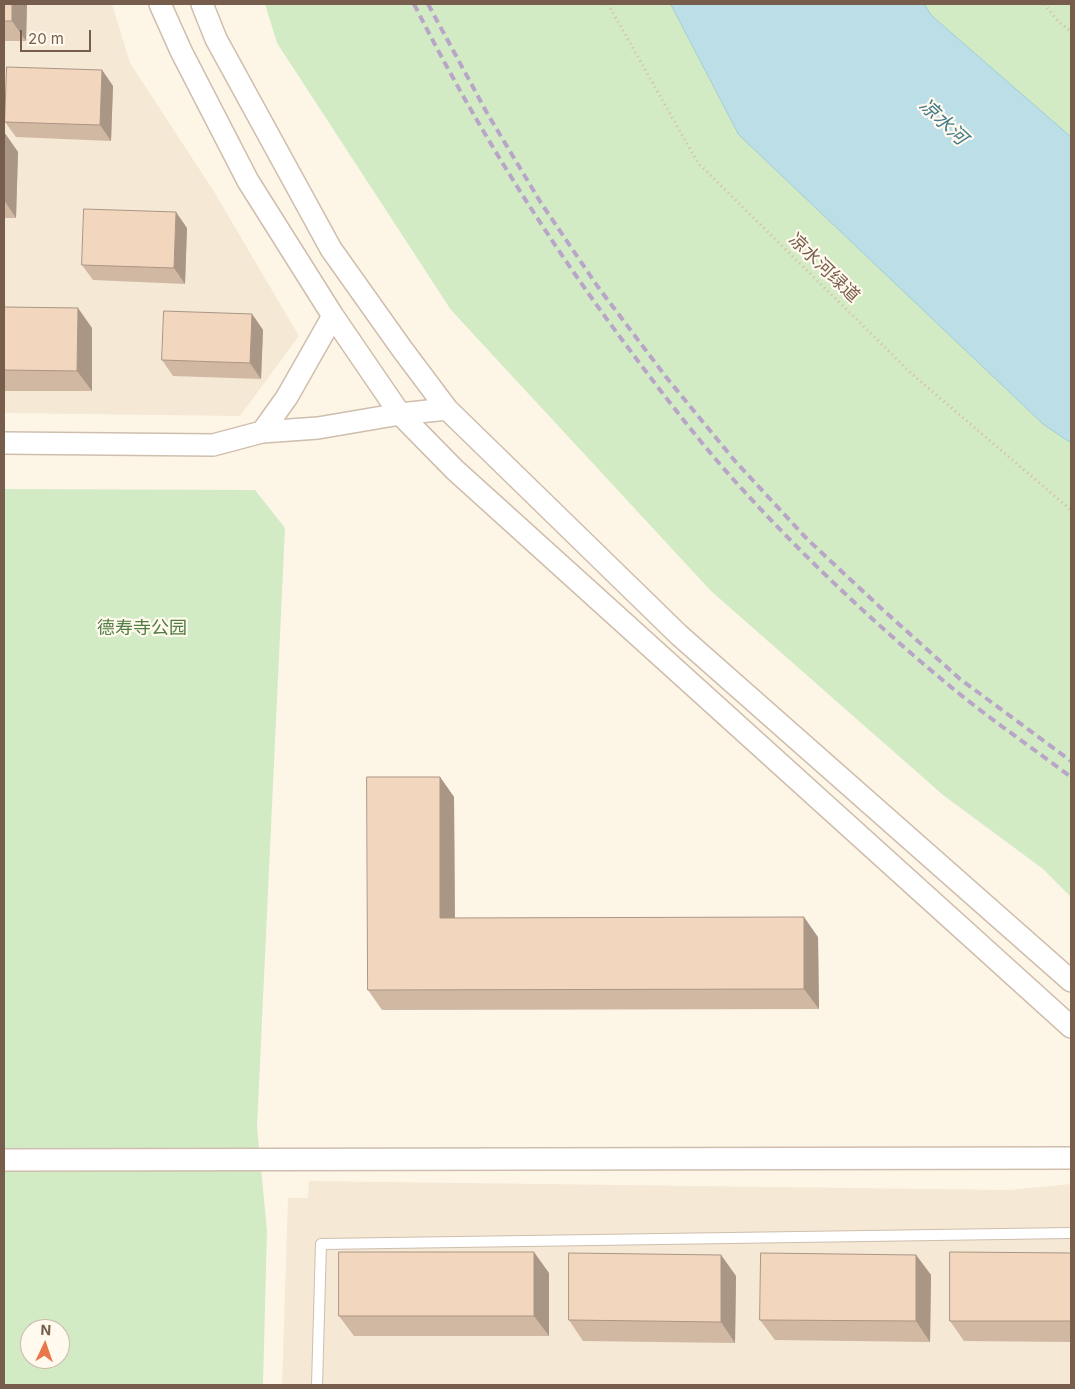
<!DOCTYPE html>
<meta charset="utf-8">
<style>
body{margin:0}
#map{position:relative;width:1075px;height:1389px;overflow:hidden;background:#fdf6e7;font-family:Inter,sans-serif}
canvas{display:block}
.frame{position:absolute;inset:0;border:5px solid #775d4b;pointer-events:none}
.north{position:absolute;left:20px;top:1319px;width:50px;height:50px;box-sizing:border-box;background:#fff9ee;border:1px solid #c9bbad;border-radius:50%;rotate:3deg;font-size:14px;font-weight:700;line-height:20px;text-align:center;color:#775d4b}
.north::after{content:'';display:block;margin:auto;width:18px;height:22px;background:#e8774b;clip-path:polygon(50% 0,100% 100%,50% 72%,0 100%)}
.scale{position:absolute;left:20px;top:30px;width:71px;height:22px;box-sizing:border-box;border:2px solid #775d4b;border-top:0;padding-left:6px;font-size:15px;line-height:18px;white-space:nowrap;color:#775d4b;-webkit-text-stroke:4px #fff9ee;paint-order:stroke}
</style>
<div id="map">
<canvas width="1075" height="1389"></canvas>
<div class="frame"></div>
<div class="north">N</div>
<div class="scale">20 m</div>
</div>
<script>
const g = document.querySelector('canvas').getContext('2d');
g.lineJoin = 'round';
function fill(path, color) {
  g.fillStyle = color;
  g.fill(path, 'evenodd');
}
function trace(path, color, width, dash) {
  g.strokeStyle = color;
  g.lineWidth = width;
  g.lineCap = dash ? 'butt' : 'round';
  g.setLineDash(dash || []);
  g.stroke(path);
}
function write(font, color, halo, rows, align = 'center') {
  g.font = font + ' Inter,"Noto Sans SC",sans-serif';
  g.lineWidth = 4.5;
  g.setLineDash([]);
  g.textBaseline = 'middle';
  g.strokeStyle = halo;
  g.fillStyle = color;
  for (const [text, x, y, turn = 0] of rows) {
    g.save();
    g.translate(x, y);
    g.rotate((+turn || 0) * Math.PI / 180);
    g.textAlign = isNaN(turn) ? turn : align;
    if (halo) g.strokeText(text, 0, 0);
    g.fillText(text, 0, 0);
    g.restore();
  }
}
fill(new Path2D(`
 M 4,4 L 112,4 L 130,63 L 213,190 L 299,336 L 240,416 L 4,413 Z
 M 309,1181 L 1008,1190 L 1071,1184 L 1071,1385 L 282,1385 L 288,1198 L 308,1198 Z`), '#f5e8d5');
fill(new Path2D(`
 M 265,4 L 1071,4 L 1071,897 L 1043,869 L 943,795 L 711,591 L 451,310 L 277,43 Z
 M 4,489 L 255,490 L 285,528 L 257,1127 L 267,1230 L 263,1385 L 4,1385 ZM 30,1329 L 60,1329 L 60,1359 L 30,1359 Z`), '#d2ebc5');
const water = new Path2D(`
 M 671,4 L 924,4 L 932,16 L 1071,137 L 1071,443 L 1043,424 L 739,135 Z`);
fill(water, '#bbdee7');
trace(water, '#a1cdd9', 1);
const service = new Path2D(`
 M 317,1385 L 321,1244 L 1071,1233`);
const minor = new Path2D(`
 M 160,4 L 181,51 L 248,181 L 333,316 L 400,414 L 455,470 L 1071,1027
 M 202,4 L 216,39 L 331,249 L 402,349 L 447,409 L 679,635 L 1071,981
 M 262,432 L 287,397 L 333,316
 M 4,443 L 213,445 L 262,432 L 318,428 L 400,414 L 447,409
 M 4,1160 L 1071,1158`);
trace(service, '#cfbead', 12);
trace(minor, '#cfbead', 24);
trace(new Path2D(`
 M 608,4 L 698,163 L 913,375 L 1071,510
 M 1044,4 L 1058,21 L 1071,32`), '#d8b9a1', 3, [1, 4]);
trace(service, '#fff', 10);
trace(minor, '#fff', 21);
trace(new Path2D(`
 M 414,4 C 476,127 549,243 632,353 C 662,393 692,432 725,470 C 794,548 871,621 951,687 C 990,719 1031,747 1071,777
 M 428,4 L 487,113 L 541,203 L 598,287 L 666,377 L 735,461 L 807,539 L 882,609 L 960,679 L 1071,761`), '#b9a5c7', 4, [8, 5]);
fill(new Path2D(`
 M 4,4 L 27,4 L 26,41 L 4,41 Z
 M 102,70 L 113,86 L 111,141 L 16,137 L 5,122 Z
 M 4,132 L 18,152 L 16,218 L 4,218 Z
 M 187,228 L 185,284 L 93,280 L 82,265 Z
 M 4,307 L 92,328 L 92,391 L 4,391 Z
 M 252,314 L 263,330 L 261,379 L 173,376 L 162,360 Z
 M 440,777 L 454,797 L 455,918 L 818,937 L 819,1009 L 382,1010 L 368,990 Z
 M 1071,1253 L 1071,1342 L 964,1341 L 950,1321 Z
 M 721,1255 L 736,1276 L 735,1343 L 583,1341 L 569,1320 Z
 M 916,1255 L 931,1275 L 930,1342 L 775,1340 L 760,1320 Z
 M 549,1273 L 549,1336 L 354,1336 L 339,1316 Z`), '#d1b8a3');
fill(new Path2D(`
 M 12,4 L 27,4 L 26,41 L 12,21 Z
 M 102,70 L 113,86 L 111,141 L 100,125 Z
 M 4,132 L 18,152 L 16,218 L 4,200 Z
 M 176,212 L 187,228 L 185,284 L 174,268 Z
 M 78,308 L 92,328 L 92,391 L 77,371 Z
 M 252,314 L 263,330 L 261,379 L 250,363 Z
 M 440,777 L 454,797 L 455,938 L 440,918 Z
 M 804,917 L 818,937 L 819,1009 L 804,989 Z
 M 534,1252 L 549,1273 L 549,1336 L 534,1316 Z
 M 721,1255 L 736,1276 L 735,1343 L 721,1322 Z
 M 916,1255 L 931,1275 L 930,1342 L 916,1321 Z`), '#aa9685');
const building = new Path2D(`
 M 4,4 L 12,4 L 12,21 L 4,21 Z
 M 7,67 L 102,70 L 100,125 L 5,122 Z
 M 84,209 L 176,212 L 174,268 L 82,265 Z
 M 4,307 L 78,308 L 77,371 L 4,370 Z
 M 164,311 L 252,314 L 250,363 L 162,360 Z
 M 367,777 L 440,777 L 440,918 L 804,917 L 804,989 L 368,990 Z
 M 339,1252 L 534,1252 L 534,1316 L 339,1316 Z
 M 950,1252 L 1071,1253 L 1071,1321 L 950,1321 Z
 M 569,1253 L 721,1255 L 721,1322 L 569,1320 Z
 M 761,1253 L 916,1255 L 916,1321 L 760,1320 Z`);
fill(building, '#f3d6be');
trace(building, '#aa9685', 1);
write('18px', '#775d4b', '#fff9ee', [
 ["凉水河绿道",824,268,44]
]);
write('18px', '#507d42', '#fff9ee', [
 ["德寿寺公园",142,629]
]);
write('italic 19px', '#437b8b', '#fff9ee', [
 ["凉水河",943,122,43]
]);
</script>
